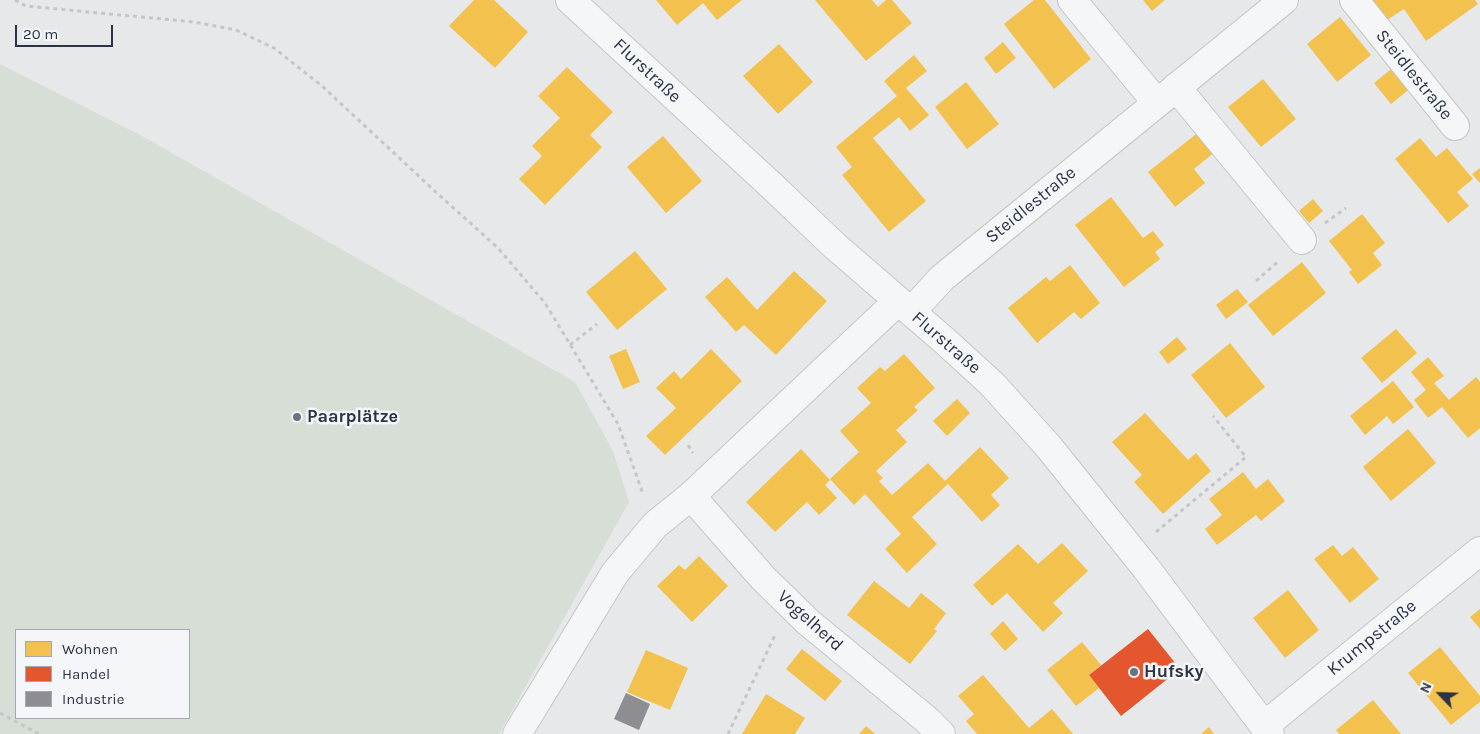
<!DOCTYPE html>
<meta charset="utf-8">
<style>
body{margin:0}
#map{position:relative;width:1480px;height:734px;overflow:hidden;background:#e6e8ea;font-family:Karla,sans-serif}
canvas{display:block}
.legend{position:absolute;left:15px;top:629px;width:175px;height:90px;box-sizing:border-box;background:#f4f6f9;border:1px solid #a4a8b1;margin:0;padding:6px 9px;list-style:none;font-size:15px;color:#2b3445}
.legend li{display:flex;align-items:center;gap:10px;height:25px}
.legend b{width:25px;border:1px solid #a4a8b1}
.north{position:absolute;left:1415px;top:669px;width:50px;height:50px;-webkit-text-stroke:4px #f4f6f9;paint-order:stroke;rotate:294deg;font-size:14px;font-weight:700;line-height:20px;text-align:center;color:#2b3445}
.north::after{content:'';display:block;margin:auto;width:18px;height:22px;background:#2b3445;clip-path:polygon(50% 0,100% 100%,50% 72%,0 100%)}
.scale{position:absolute;left:15px;top:25px;width:98px;height:22px;box-sizing:border-box;border:2px solid #2b3445;border-top:0;padding-left:6px;font-size:15px;line-height:18px;white-space:nowrap;color:#2b3445;-webkit-text-stroke:4px #f4f6f9;paint-order:stroke}
</style>
<div id="map">
<canvas width="1480" height="734"></canvas>
<ul class="legend">
<li><b style="height:14px;background:#f2c14e"></b>Wohnen</li>
<li><b style="height:14px;background:#e4572e"></b>Handel</li>
<li><b style="height:14px;background:#8d8d92"></b>Industrie</li>
</ul>
<div class="north">N</div>
<div class="scale">20 m</div>
</div>
<script>
const g = document.querySelector('canvas').getContext('2d');
g.lineJoin = 'round';
function fill(path, color) {
  g.fillStyle = color;
  g.fill(path, 'evenodd');
}
function trace(path, color, width, dash) {
  g.strokeStyle = color;
  g.lineWidth = width;
  g.lineCap = dash ? 'butt' : 'round';
  g.setLineDash(dash || []);
  g.stroke(path);
}
function write(font, color, halo, rows, align = 'center') {
  g.font = font + ' Karla,sans-serif';
  g.lineWidth = 5;
  g.setLineDash([]);
  g.textBaseline = 'middle';
  g.strokeStyle = halo;
  g.fillStyle = color;
  for (const [text, x, y, turn = 0] of rows) {
    g.save();
    g.translate(x, y);
    g.rotate((+turn || 0) * Math.PI / 180);
    g.textAlign = isNaN(turn) ? turn : align;
    if (halo) g.strokeText(text, 0, 0);
    g.fillText(text, 0, 0);
    g.restore();
  }
}
fill(new Path2D(`
 M 0,64 L 142,136 L 575,382 L 613,451 L 629,502 L 499,734 L 0,734 ZM 16,630 L 189,630 L 189,718 L 16,718 Z`), '#d6ded6');
fill(new Path2D(`
 M 474,0 L 494,0 L 528,32 L 495,68 L 449,26 Z
 M 656,0 L 742,0 L 717,20 L 703,3 L 677,25 Z
 M 815,0 L 872,0 L 878,7 L 886,0 L 892,0 L 912,23 L 866,61 Z
 M 1034,0 L 1045,0 L 1091,59 L 1054,89 L 1004,24 Z
 M 1143,0 L 1165,0 L 1152,11 Z
 M 1369,0 L 1475,0 L 1478,4 L 1426,41 L 1404,9 L 1384,22 Z
 M 1340,17 L 1371,55 L 1337,82 L 1307,44 Z
 M 1003,42 L 1016,58 L 996,74 L 984,58 Z
 M 779,44 L 813,82 L 778,114 L 743,76 Z
 M 914,55 L 927,71 L 906,88 L 929,115 L 910,131 L 899,117 L 873,138 L 926,201 L 889,232 L 842,175 L 852,167 L 836,147 L 897,96 L 884,81 Z
 M 1395,66 L 1412,87 L 1391,104 L 1374,83 Z
 M 567,67 L 613,112 L 590,135 L 602,147 L 545,205 L 519,179 L 542,156 L 532,146 L 560,118 L 538,96 Z
 M 1263,79 L 1296,119 L 1261,147 L 1228,107 Z
 M 966,82 L 999,124 L 967,149 L 935,107 Z
 M 1200,131 L 1216,151 L 1194,169 L 1205,183 L 1175,207 L 1148,172 Z
 M 663,136 L 702,181 L 666,213 L 627,167 Z
 M 1420,138 L 1436,157 L 1447,148 L 1473,179 L 1457,192 L 1469,206 L 1448,223 L 1395,159 Z
 M 1480,168 L 1480,183 L 1472,174 Z
 M 1111,197 L 1143,238 L 1153,231 L 1164,245 L 1155,252 L 1160,259 L 1124,287 L 1075,225 Z
 M 1313,199 L 1323,211 L 1309,223 L 1299,211 Z
 M 1362,214 L 1385,243 L 1373,253 L 1382,265 L 1358,284 L 1349,272 L 1352,270 L 1329,241 Z
 M 635,251 L 667,289 L 617,330 L 586,292 Z
 M 1302,262 L 1326,293 L 1273,336 L 1248,305 Z
 M 1070,265 L 1100,303 L 1081,319 L 1074,312 L 1037,343 L 1008,308 L 1046,277 L 1050,281 Z
 M 794,271 L 827,301 L 776,355 L 744,325 L 736,332 L 705,297 L 727,277 L 757,310 Z
 M 1237,289 L 1248,302 L 1226,319 L 1216,305 Z
 M 1396,329 L 1417,353 L 1382,383 L 1361,358 Z
 M 1177,337 L 1187,349 L 1168,364 L 1159,352 Z
 M 1230,343 L 1265,387 L 1226,418 L 1191,375 Z
 M 626,349 L 640,382 L 623,389 L 609,356 Z
 M 711,349 L 742,381 L 665,455 L 646,436 L 676,408 L 656,388 L 674,371 L 681,379 Z
 M 904,354 L 935,388 L 914,407 L 918,410 L 896,430 L 907,442 L 876,471 L 883,478 L 879,481 L 892,495 L 928,463 L 945,481 L 980,447 L 1009,478 L 991,495 L 1000,505 L 982,522 L 948,484 L 912,517 L 937,544 L 907,573 L 885,549 L 901,534 L 865,494 L 854,505 L 830,479 L 859,452 L 840,431 L 871,403 L 857,388 L 880,367 L 885,371 Z
 M 1428,357 L 1444,376 L 1434,383 L 1449,400 L 1476,377 L 1480,382 L 1480,428 L 1468,438 L 1442,407 L 1428,418 L 1414,400 L 1426,390 L 1411,372 Z
 M 1393,381 L 1414,407 L 1393,424 L 1387,416 L 1365,435 L 1350,416 Z
 M 957,399 L 970,413 L 947,436 L 933,421 Z
 M 1145,413 L 1188,460 L 1196,453 L 1211,471 L 1163,514 L 1134,482 L 1142,475 L 1112,442 Z
 M 1408,429 L 1436,463 L 1391,501 L 1363,467 Z
 M 801,449 L 830,480 L 825,485 L 837,498 L 819,515 L 807,502 L 775,532 L 746,502 Z
 M 1243,472 L 1256,489 L 1268,479 L 1285,501 L 1261,521 L 1256,515 L 1217,545 L 1205,529 L 1222,515 L 1209,499 Z
 M 1062,543 L 1088,571 L 1053,603 L 1063,613 L 1043,632 L 1007,593 L 992,606 L 973,585 L 1018,544 L 1038,564 Z
 M 1333,545 L 1342,556 L 1353,547 L 1379,579 L 1350,603 L 1314,559 Z
 M 699,556 L 728,586 L 692,622 L 657,586 L 679,565 L 685,570 Z
 M 874,581 L 909,608 L 921,593 L 946,613 L 934,629 L 937,631 L 910,664 L 847,615 Z
 M 1288,590 L 1319,630 L 1285,658 L 1253,618 Z
 M 1480,609 L 1480,629 L 1470,617 Z
 M 1003,621 L 1018,639 L 1005,651 L 990,634 Z
 M 1082,642 L 1101,665 L 1089,675 L 1099,688 L 1076,706 L 1047,670 Z
 M 1440,647 L 1480,696 L 1480,702 L 1451,725 L 1408,673 Z
 M 802,649 L 842,681 L 825,701 L 786,669 Z
 M 646,650 L 688,668 L 670,710 L 627,692 Z
 M 983,675 L 1029,728 L 1052,709 L 1073,734 L 977,734 L 966,721 L 974,714 L 958,696 Z
 M 766,694 L 805,718 L 795,734 L 742,734 Z
 M 1373,700 L 1401,734 L 1339,734 L 1336,730 Z
 M 866,726 L 875,734 L 859,734 Z
 M 1209,727 L 1214,734 L 1201,734 Z`), '#f2c14e');
fill(new Path2D(`
 M 1148,629 L 1180,669 L 1121,716 L 1089,675 Z`), '#e4572e');
fill(new Path2D(`
 M 626,693 L 650,704 L 639,730 L 614,719 Z`), '#8d8d92');
const street = new Path2D(`
 M 570,0 L 773,187 L 835,246 L 946,342 L 992,384 L 1048,446 L 1146,568 L 1270,734
 M 1072,0 L 1157,103
 M 1354,0 L 1455,126
 M 1176,87 L 1302,240
 M 911,312 L 942,278 L 1284,0
 M 691,496 L 763,578 L 808,622 L 927,720 L 941,734
 M 1264,726 L 1480,551
 M 517,734 L 615,573 L 655,525 L 691,496 L 898,301`);
trace(street, '#c4c6c8', 30);
trace(new Path2D(`
 M 15,0 L 26,6 L 194,22 L 236,30 L 274,48 L 322,86 L 438,194 L 498,248 L 545,303 L 618,424 L 643,494
 M 1325,223 L 1346,208
 M 1256,281 L 1280,260
 M 570,345 L 597,324
 M 688,445 L 693,453
 M 1156,532 L 1246,457 L 1213,416
 M 0,713 L 39,734
 M 728,734 L 776,633`), '#c5c6ca', 3, [4, 4]);
trace(street, '#f5f6f7', 28);
for (const [x, y, r, color] of [
 [297,417,5,"#6c737f"],
 [1134,672,5,"#6c737f"]
]) {
  const dot = new Path2D();
  dot.arc(x, y, r, 0, 2 * Math.PI);
  g.fillStyle = color;
  g.fill(dot);
  trace(dot, '#f4f6f9', 2);
}
write('18px', '#2b3445', '#f4f6f9', [
 ["Flurstraße",647,71,43],
 ["Steidlestraße",1414,75,51],
 ["Steidlestraße",1031,205,-39],
 ["Flurstraße",946,343,41],
 ["Vogelherd",810,621,42],
 ["Krumpstraße",1372,638,-39]
]);
write('bold 18px', '#2b3445', '#f4f6f9', [
 ["Paarplätze",307,417],
 ["Hufsky",1144,672]
], 'left');
</script>
